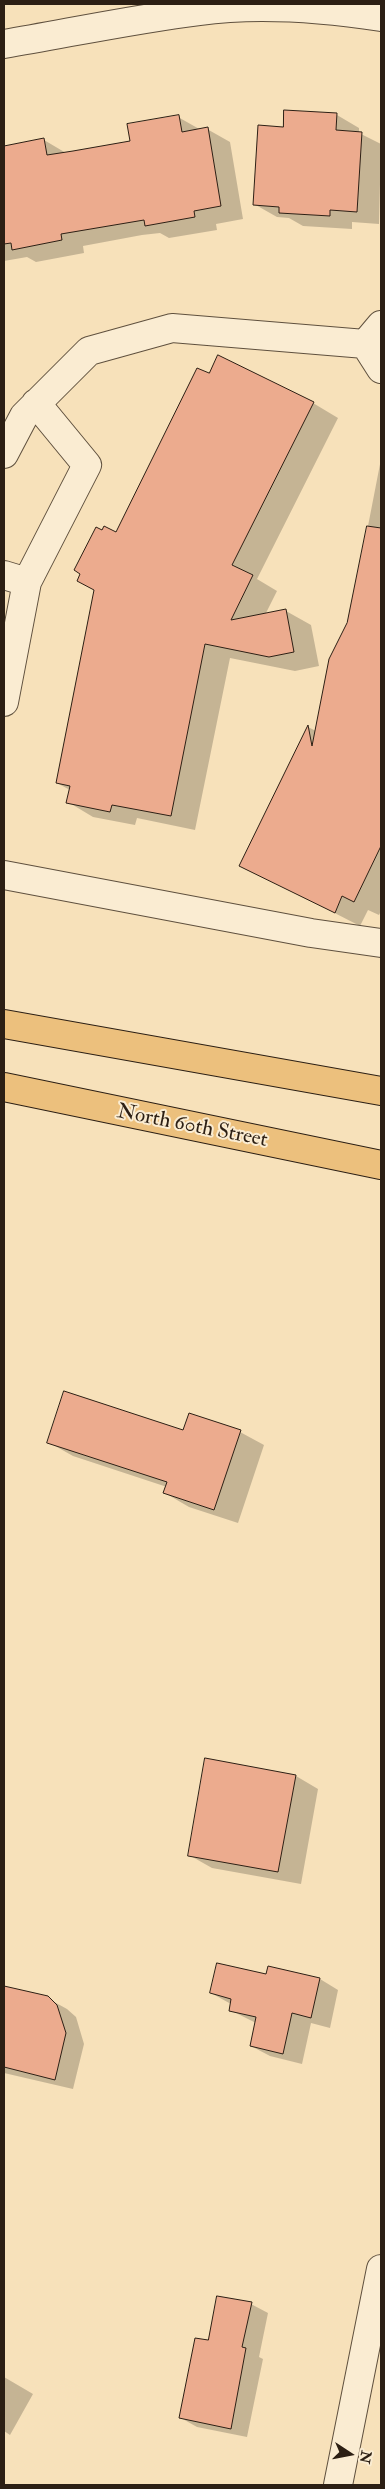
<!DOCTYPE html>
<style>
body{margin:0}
#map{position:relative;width:385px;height:2489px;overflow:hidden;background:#f7e1ba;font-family:"IM FELL Double Pica",serif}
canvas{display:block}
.frame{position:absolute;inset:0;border:5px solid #2c1f14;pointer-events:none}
.north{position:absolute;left:325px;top:2429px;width:50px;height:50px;-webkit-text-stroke:4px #faecd2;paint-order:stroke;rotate:101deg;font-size:14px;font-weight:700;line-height:20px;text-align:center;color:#2c1f14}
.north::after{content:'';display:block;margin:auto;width:18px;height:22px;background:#2c1f14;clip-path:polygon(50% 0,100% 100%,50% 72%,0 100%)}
</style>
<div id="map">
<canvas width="385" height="2489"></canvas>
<div class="frame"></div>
<div class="north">N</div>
</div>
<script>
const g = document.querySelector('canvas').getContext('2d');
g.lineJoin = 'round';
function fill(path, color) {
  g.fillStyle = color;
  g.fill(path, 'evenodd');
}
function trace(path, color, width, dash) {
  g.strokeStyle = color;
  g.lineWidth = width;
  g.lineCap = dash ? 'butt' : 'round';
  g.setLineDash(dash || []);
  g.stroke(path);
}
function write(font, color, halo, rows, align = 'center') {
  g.font = font + ' "IM FELL Double Pica",serif';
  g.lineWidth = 4;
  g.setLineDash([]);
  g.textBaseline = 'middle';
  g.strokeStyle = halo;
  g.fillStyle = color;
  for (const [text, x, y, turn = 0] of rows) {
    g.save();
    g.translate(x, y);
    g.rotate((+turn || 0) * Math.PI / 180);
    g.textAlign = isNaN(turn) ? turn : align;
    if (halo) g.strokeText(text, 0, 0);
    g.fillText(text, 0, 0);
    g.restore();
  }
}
fill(new Path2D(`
 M 337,115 L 359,128 L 359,133 L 381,144 L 379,224 L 352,222 L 352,229 L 303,226 L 289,218 L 277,217 L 254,204 L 284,128 Z
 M 178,117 L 201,130 L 207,129 L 230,142 L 243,219 L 216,224 L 217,230 L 169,238 L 160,233 L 142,235 L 83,246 L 84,253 L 36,262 L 27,257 L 4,261 L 4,147 L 44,140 L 66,153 L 131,142 Z
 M 209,375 L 313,403 L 338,418 L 257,579 L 277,591 L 265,615 L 286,611 L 311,625 L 319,666 L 295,671 L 230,658 L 195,830 L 137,818 L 135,825 L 93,817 L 68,802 L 70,790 L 57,783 L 95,591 L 103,531 L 116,534 Z
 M 381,459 L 381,911 L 379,915 L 368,910 L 360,926 L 241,865 L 308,727 L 316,731 L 349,624 Z
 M 184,1432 L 240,1432 L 264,1445 L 238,1523 L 189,1507 L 165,1493 L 167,1487 L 73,1456 L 48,1442 Z
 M 296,1776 L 318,1789 L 301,1884 L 212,1868 L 189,1855 Z
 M 269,1968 L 320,1979 L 338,1990 L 330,2028 L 311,2023 L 302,2064 L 270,2056 L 251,2046 L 256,2023 L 230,2010 L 231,2004 L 211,1993 L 266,1976 Z
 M 4,1987 L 47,1998 L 67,2009 L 76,2017 L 84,2044 L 73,2089 L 4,2073 Z
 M 251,2304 L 268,2313 L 259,2357 L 263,2359 L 247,2437 L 197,2427 L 181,2418 Z
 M 4,2377 L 33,2394 L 10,2435 L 4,2431 Z`), '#0003');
const building = new Path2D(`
 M 284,110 L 337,113 L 336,130 L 362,132 L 357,212 L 330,210 L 330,216 L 279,213 L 279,207 L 253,205 L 258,125 L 283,127 Z
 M 179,115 L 182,132 L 208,127 L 221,206 L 194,211 L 195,217 L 145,226 L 144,220 L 61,234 L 62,240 L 12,250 L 11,243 L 4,244 L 4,146 L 44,138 L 47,155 L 73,151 L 130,141 L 127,124 Z
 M 218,355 L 314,402 L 232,565 L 253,575 L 231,620 L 286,609 L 294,652 L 269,657 L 205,644 L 171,816 L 112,805 L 110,812 L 66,803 L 70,786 L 56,783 L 94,590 L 77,581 L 80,574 L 74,570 L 96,527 L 102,530 L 104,526 L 116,532 L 197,368 L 209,373 Z
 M 367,526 L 381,528 L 381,846 L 354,902 L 342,896 L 335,913 L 239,866 L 308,725 L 312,746 L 329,659 L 347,623 Z
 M 64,1391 L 183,1430 L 189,1413 L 241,1430 L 214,1510 L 163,1493 L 167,1482 L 47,1443 Z
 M 205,1758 L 296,1775 L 278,1872 L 188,1856 Z
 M 217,1963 L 266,1974 L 268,1966 L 320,1978 L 311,2018 L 292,2013 L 283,2054 L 250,2046 L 256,2017 L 229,2011 L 231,1999 L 210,1993 Z
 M 4,1986 L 48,1996 L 57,2005 L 66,2033 L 55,2080 L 4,2067 Z
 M 217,2296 L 252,2302 L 242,2347 L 246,2348 L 231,2429 L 179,2418 L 195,2338 L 208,2340 Z`);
fill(building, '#ecab8e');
trace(building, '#2c1f14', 1);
const minor = new Path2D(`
 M 4,44 C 69,33 134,19 199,11 C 259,3 322,8 381,17
 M 365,344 L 381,369
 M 4,454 L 24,416 L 89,351 L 172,328 L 365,344 L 381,325
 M 4,575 L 27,582 L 87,465 L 36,403
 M 4,702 L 27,582
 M 4,875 L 311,933 L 381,943
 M 338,2485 L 381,2269`);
const major = new Path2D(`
 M 4,1024 L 381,1091
 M 4,1087 L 381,1165`);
trace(minor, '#5f503e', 30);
trace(major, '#2c1f14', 30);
trace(minor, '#faecd2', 28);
trace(major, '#ecc07d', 28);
write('21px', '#2c1f14', '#faecd2', [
 ["North 60th Street",192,1127,11]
]);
</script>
